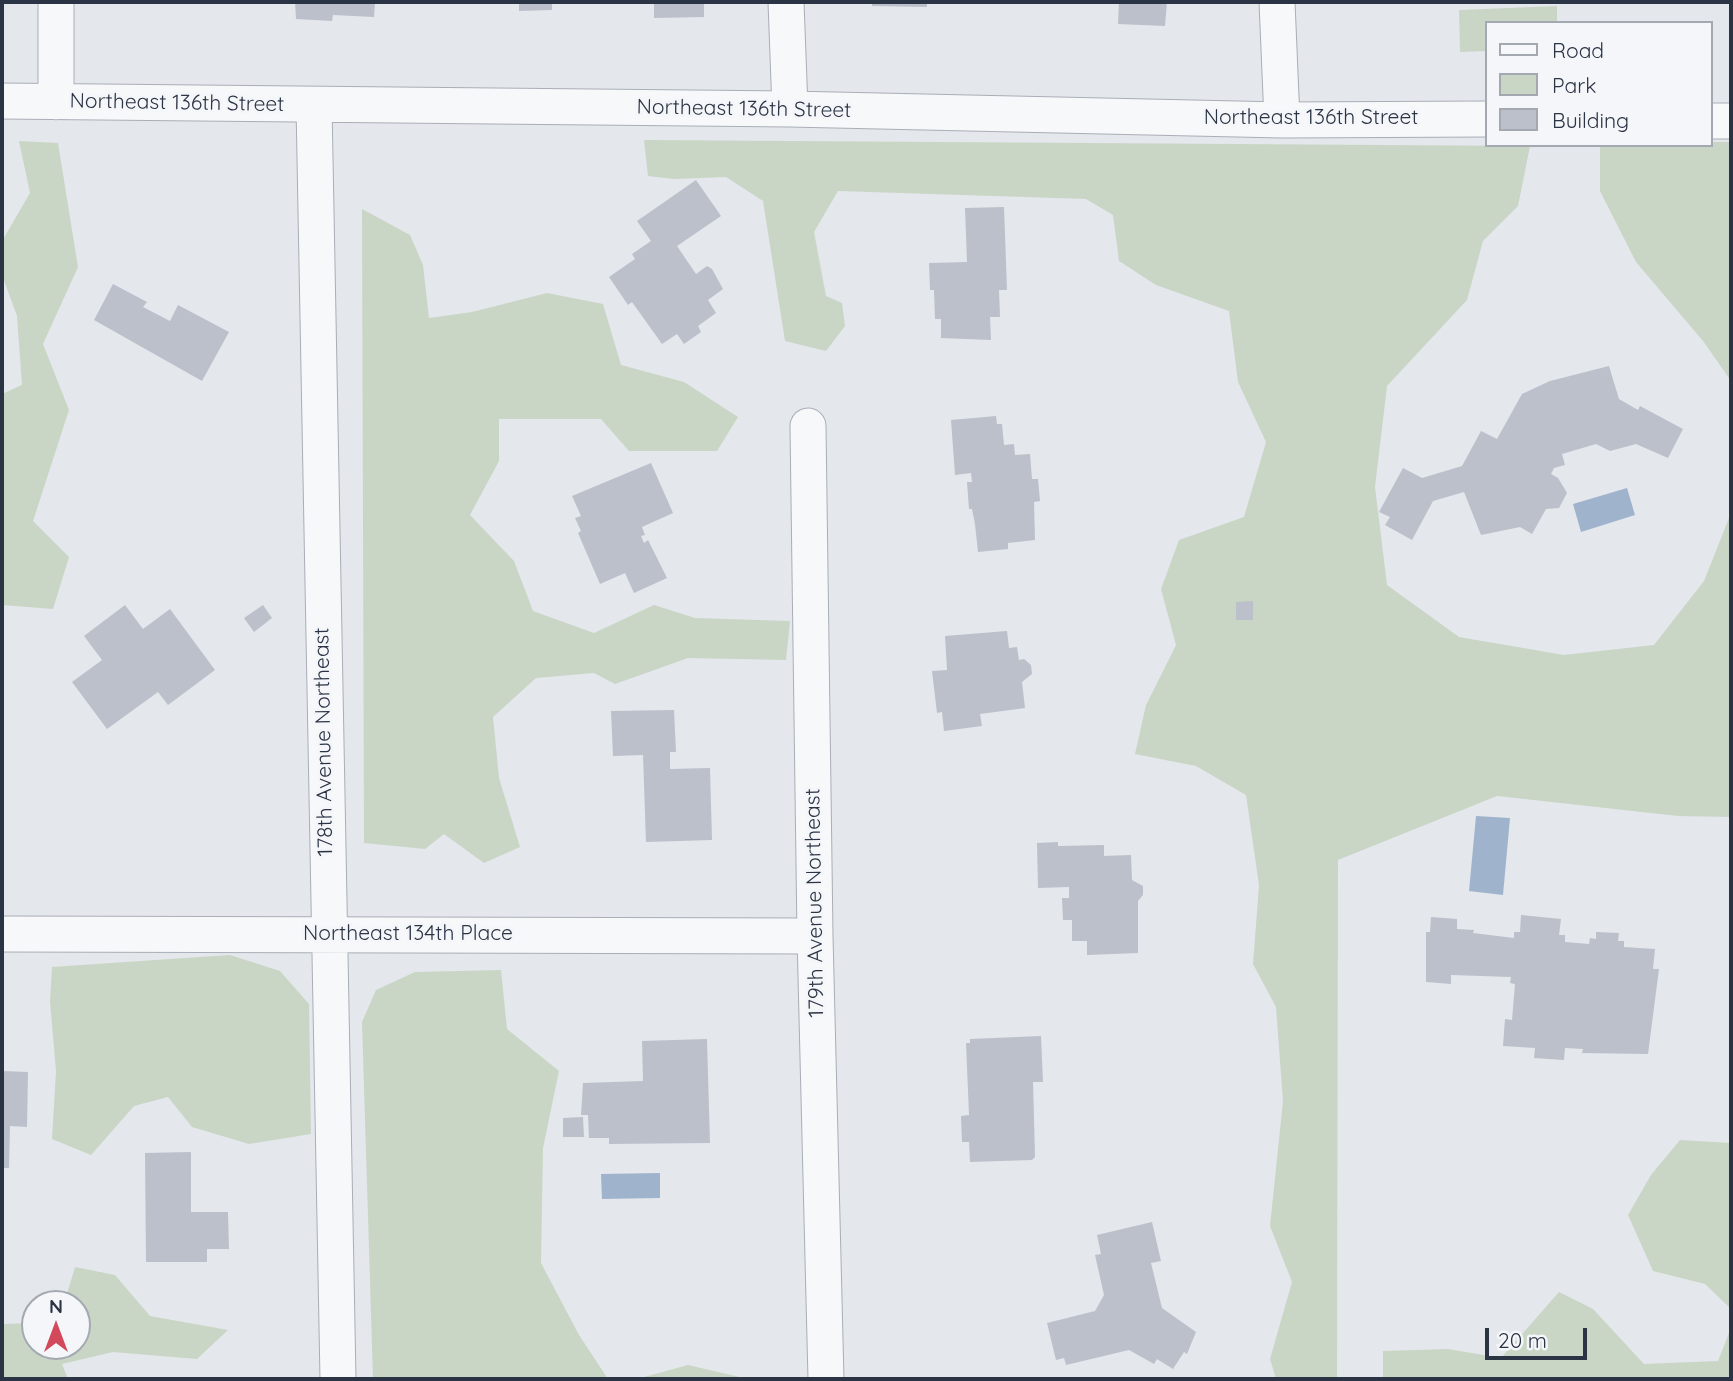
<!DOCTYPE html>
<style>
body{margin:0}
#map{position:relative;width:1733px;height:1381px;overflow:hidden;background:#e4e7ec;font-family:Quicksand,sans-serif}
canvas{display:block}
.frame{position:absolute;inset:0;border:4px solid #2b3445;pointer-events:none}
.legend{position:absolute;left:1485px;top:21px;width:228px;height:126px;box-sizing:border-box;background:#f4f6f9;border:2px solid #a4a8b1;margin:0;padding:9px 12px;list-style:none;font-size:21px;color:#2b3445}
.legend li{display:flex;align-items:center;gap:14px;height:35px}
.legend b{width:35px;border:2px solid #a4a8b1}
.north{position:absolute;left:21px;top:1290px;width:70px;height:70px;box-sizing:border-box;background:#f4f6f9;border:2px solid #a4a8b1;border-radius:50%;rotate:0deg;font-size:19px;font-weight:700;line-height:28px;text-align:center;color:#2b3445}
.north::after{content:'';display:block;margin:auto;width:24px;height:32px;background:#d1495b;clip-path:polygon(50% 0,100% 100%,50% 72%,0 100%)}
.scale{position:absolute;left:1485px;top:1328px;width:102px;height:32px;box-sizing:border-box;border:4px solid #2b3445;border-top:0;padding-left:9px;font-size:21px;line-height:24px;white-space:nowrap;color:#2b3445;-webkit-text-stroke:5px #f4f6f9;paint-order:stroke}
</style>
<div id="map">
<canvas width="1733" height="1381"></canvas>
<div class="frame"></div>
<ul class="legend">
<li><b style="height:9px;background:#f7f8fa"></b>Road</li>
<li><b style="height:19px;background:#c9d6c5"></b>Park</li>
<li><b style="height:19px;background:#bbc0ca"></b>Building</li>
</ul>
<div class="north">N</div>
<div class="scale">20 m</div>
</div>
<script>
const g = document.querySelector('canvas').getContext('2d');
g.lineJoin = 'round';
function fill(path, color) {
  g.fillStyle = color;
  g.fill(path, 'evenodd');
}
function trace(path, color, width, dash) {
  g.strokeStyle = color;
  g.lineWidth = width;
  g.lineCap = dash ? 'butt' : 'round';
  g.setLineDash(dash || []);
  g.stroke(path);
}
function write(font, color, halo, rows, align = 'center') {
  g.font = font + ' Quicksand,sans-serif';
  g.lineWidth = 6;
  g.setLineDash([]);
  g.textBaseline = 'middle';
  g.strokeStyle = halo;
  g.fillStyle = color;
  for (const [text, x, y, turn = 0] of rows) {
    g.save();
    g.translate(x, y);
    g.rotate((+turn || 0) * Math.PI / 180);
    g.textAlign = isNaN(turn) ? turn : align;
    if (halo) g.strokeText(text, 0, 0);
    g.fillText(text, 0, 0);
    g.restore();
  }
}
fill(new Path2D(`
 M 1557,6 L 1557,23 L 1486,23 L 1486,51 L 1460,52 L 1459,10 Z
 M 644,140 L 1530,146 L 1518,206 L 1483,241 L 1467,300 L 1387,386 L 1375,487 L 1387,585 L 1459,637 L 1564,655 L 1654,645 L 1704,581 L 1731,513 L 1731,817 L 1678,816 L 1497,796 L 1338,860 L 1337,1379 L 1276,1379 L 1270,1359 L 1292,1282 L 1270,1226 L 1283,1101 L 1276,1007 L 1253,964 L 1259,885 L 1246,795 L 1196,766 L 1135,754 L 1146,705 L 1176,645 L 1161,589 L 1179,540 L 1244,517 L 1266,442 L 1238,382 L 1229,311 L 1156,285 L 1119,261 L 1113,215 L 1086,199 L 838,191 L 814,232 L 826,296 L 842,303 L 845,326 L 826,351 L 785,341 L 763,201 L 726,177 L 674,179 L 648,176 Z
 M 19,141 L 58,143 L 78,267 L 43,344 L 69,410 L 33,521 L 69,557 L 53,609 L 2,605 L 2,394 L 22,385 L 17,316 L 2,275 L 2,241 L 30,193 Z
 M 1710,142 L 1731,142 L 1731,381 L 1703,341 L 1636,262 L 1600,191 L 1600,145 L 1710,145 Z
 M 362,209 L 410,235 L 423,265 L 429,318 L 472,312 L 547,293 L 603,304 L 621,365 L 684,382 L 738,417 L 717,451 L 629,451 L 601,419 L 499,419 L 499,461 L 470,515 L 514,561 L 533,611 L 594,633 L 654,605 L 695,618 L 790,621 L 786,660 L 688,658 L 615,684 L 594,673 L 536,678 L 493,717 L 499,778 L 520,847 L 484,863 L 444,834 L 425,849 L 364,843 Z
 M 230,955 L 280,971 L 309,1004 L 311,1134 L 249,1144 L 192,1127 L 168,1097 L 134,1106 L 91,1155 L 52,1139 L 56,1071 L 50,1002 L 52,967 Z
 M 501,970 L 507,1029 L 559,1071 L 543,1148 L 541,1263 L 579,1335 L 608,1379 L 373,1379 L 362,1022 L 376,990 L 415,972 Z
 M 1680,1140 L 1731,1143 L 1731,1309 L 1705,1284 L 1653,1271 L 1628,1215 L 1651,1175 Z
 M 75,1267 L 115,1275 L 150,1316 L 228,1330 L 197,1359 L 113,1352 L 62,1364 L 68,1379 L 2,1379 L 2,1324 L 35,1323 L 35,1346 L 77,1346 L 77,1304 L 64,1304 Z
 M 1559,1292 L 1593,1309 L 1644,1364 L 1718,1361 L 1731,1328 L 1731,1379 L 1383,1379 L 1383,1351 L 1448,1349 L 1501,1358 Z
 M 688,1365 L 744,1378 L 744,1379 L 637,1379 Z`), '#c9d6c5');
fill(new Path2D(`
 M 1627,488 L 1635,515 L 1581,532 L 1573,504 Z
 M 1476,816 L 1510,818 L 1503,895 L 1469,891 Z
 M 660,1173 L 660,1198 L 602,1199 L 601,1174 Z`), '#9fb4cc');
fill(new Path2D(`
 M 295,2 L 375,2 L 374,17 L 333,15 L 332,21 L 296,19 Z
 M 519,2 L 552,2 L 552,10 L 519,11 Z
 M 654,2 L 704,2 L 704,17 L 654,18 Z
 M 872,2 L 927,2 L 927,7 L 872,6 Z
 M 1119,2 L 1167,2 L 1165,26 L 1118,24 Z
 M 696,180 L 721,216 L 677,246 L 696,274 L 707,266 L 712,269 L 723,289 L 708,300 L 716,313 L 698,326 L 701,332 L 684,344 L 677,334 L 662,344 L 632,302 L 628,305 L 609,277 L 635,259 L 632,254 L 651,241 L 637,221 Z
 M 1004,207 L 1007,290 L 999,290 L 1000,317 L 990,317 L 991,340 L 941,338 L 941,319 L 935,319 L 934,290 L 930,290 L 929,263 L 967,262 L 965,208 Z
 M 113,284 L 147,302 L 143,307 L 170,321 L 178,305 L 229,332 L 202,381 L 94,320 Z
 M 1609,366 L 1619,399 L 1638,410 L 1640,406 L 1683,429 L 1668,458 L 1636,444 L 1610,451 L 1596,444 L 1562,454 L 1565,465 L 1554,468 L 1551,474 L 1558,478 L 1567,493 L 1559,508 L 1546,509 L 1532,534 L 1520,527 L 1481,535 L 1464,492 L 1433,501 L 1412,540 L 1385,525 L 1390,517 L 1379,512 L 1403,468 L 1422,478 L 1462,466 L 1481,431 L 1497,439 L 1522,394 L 1550,381 Z
 M 996,416 L 997,424 L 1002,424 L 1004,445 L 1014,444 L 1015,455 L 1030,454 L 1032,479 L 1038,479 L 1040,501 L 1034,502 L 1035,540 L 1008,543 L 1008,549 L 978,552 L 975,524 L 972,509 L 969,509 L 967,482 L 972,482 L 971,473 L 955,475 L 951,420 Z
 M 651,463 L 673,513 L 642,527 L 645,535 L 641,536 L 644,543 L 648,540 L 667,578 L 634,593 L 625,573 L 600,584 L 578,533 L 581,531 L 575,518 L 581,516 L 572,496 Z
 M 1253,601 L 1253,620 L 1236,620 L 1236,602 Z
 M 125,605 L 143,629 L 170,609 L 215,670 L 168,705 L 158,692 L 107,729 L 72,682 L 102,660 L 84,636 Z
 M 263,605 L 272,618 L 254,632 L 244,618 Z
 M 1007,631 L 1009,648 L 1017,647 L 1019,660 L 1024,659 L 1031,665 L 1032,674 L 1022,682 L 1025,708 L 980,714 L 982,726 L 944,731 L 942,712 L 937,713 L 932,671 L 947,670 L 945,636 Z
 M 674,710 L 676,752 L 670,752 L 670,769 L 710,768 L 712,840 L 646,842 L 643,755 L 613,756 L 611,711 Z
 M 1058,842 L 1058,846 L 1104,845 L 1104,856 L 1131,855 L 1132,880 L 1143,886 L 1143,895 L 1138,901 L 1138,953 L 1087,955 L 1087,941 L 1072,941 L 1072,920 L 1063,920 L 1062,898 L 1069,898 L 1069,887 L 1038,888 L 1037,843 Z
 M 1521,915 L 1561,919 L 1559,935 L 1565,935 L 1565,942 L 1589,944 L 1590,938 L 1596,939 L 1596,932 L 1619,933 L 1618,941 L 1624,941 L 1624,947 L 1655,949 L 1653,969 L 1659,969 L 1648,1054 L 1582,1053 L 1583,1049 L 1565,1048 L 1564,1060 L 1534,1058 L 1535,1048 L 1503,1046 L 1505,1019 L 1512,1020 L 1515,984 L 1510,983 L 1511,977 L 1451,975 L 1451,984 L 1426,982 L 1426,932 L 1430,932 L 1431,917 L 1457,919 L 1457,929 L 1474,930 L 1473,933 L 1514,938 L 1514,932 L 1520,932 Z
 M 1041,1036 L 1043,1082 L 1033,1082 L 1035,1157 L 1032,1160 L 970,1162 L 969,1142 L 962,1142 L 961,1116 L 969,1115 L 966,1043 L 970,1043 L 970,1039 Z
 M 707,1039 L 710,1143 L 609,1144 L 609,1138 L 589,1138 L 588,1115 L 581,1115 L 583,1083 L 643,1081 L 642,1041 Z
 M 2,1071 L 28,1072 L 27,1127 L 10,1126 L 9,1168 L 2,1168 Z
 M 583,1117 L 584,1137 L 563,1137 L 563,1118 Z
 M 191,1152 L 191,1212 L 228,1212 L 229,1249 L 207,1249 L 207,1262 L 146,1262 L 145,1153 Z
 M 1152,1222 L 1161,1261 L 1151,1263 L 1162,1308 L 1196,1332 L 1187,1354 L 1184,1352 L 1173,1369 L 1157,1359 L 1154,1364 L 1129,1350 L 1066,1365 L 1064,1358 L 1056,1360 L 1047,1323 L 1095,1311 L 1104,1295 L 1095,1255 L 1101,1254 L 1097,1235 Z`), '#bbc0ca');
const minor = new Path2D(`
 M 56,2 L 56,102
 M 786,2 L 790,109
 M 1277,2 L 1282,120
 M 2,101 L 790,109 L 1282,120 L 1486,119
 M 314,105 L 338,1379
 M 1710,121 L 1731,121
 M 808,426 L 815,936 L 826,1379
 M 2,934 L 815,936`);
trace(minor, '#a9aeb7', 37);
trace(minor, '#f7f8fa', 35);
write('21px', '#2b3445', '#f4f6f9', [
 ["Northeast 136th Street",177,103,1],
 ["Northeast 136th Street",744,109,1],
 ["Northeast 136th Street",1311,118],
 ["178th Avenue Northeast",324,742,-91],
 ["179th Avenue Northeast",815,903,-91],
 ["Northeast 134th Place",408,934]
]);
</script>
